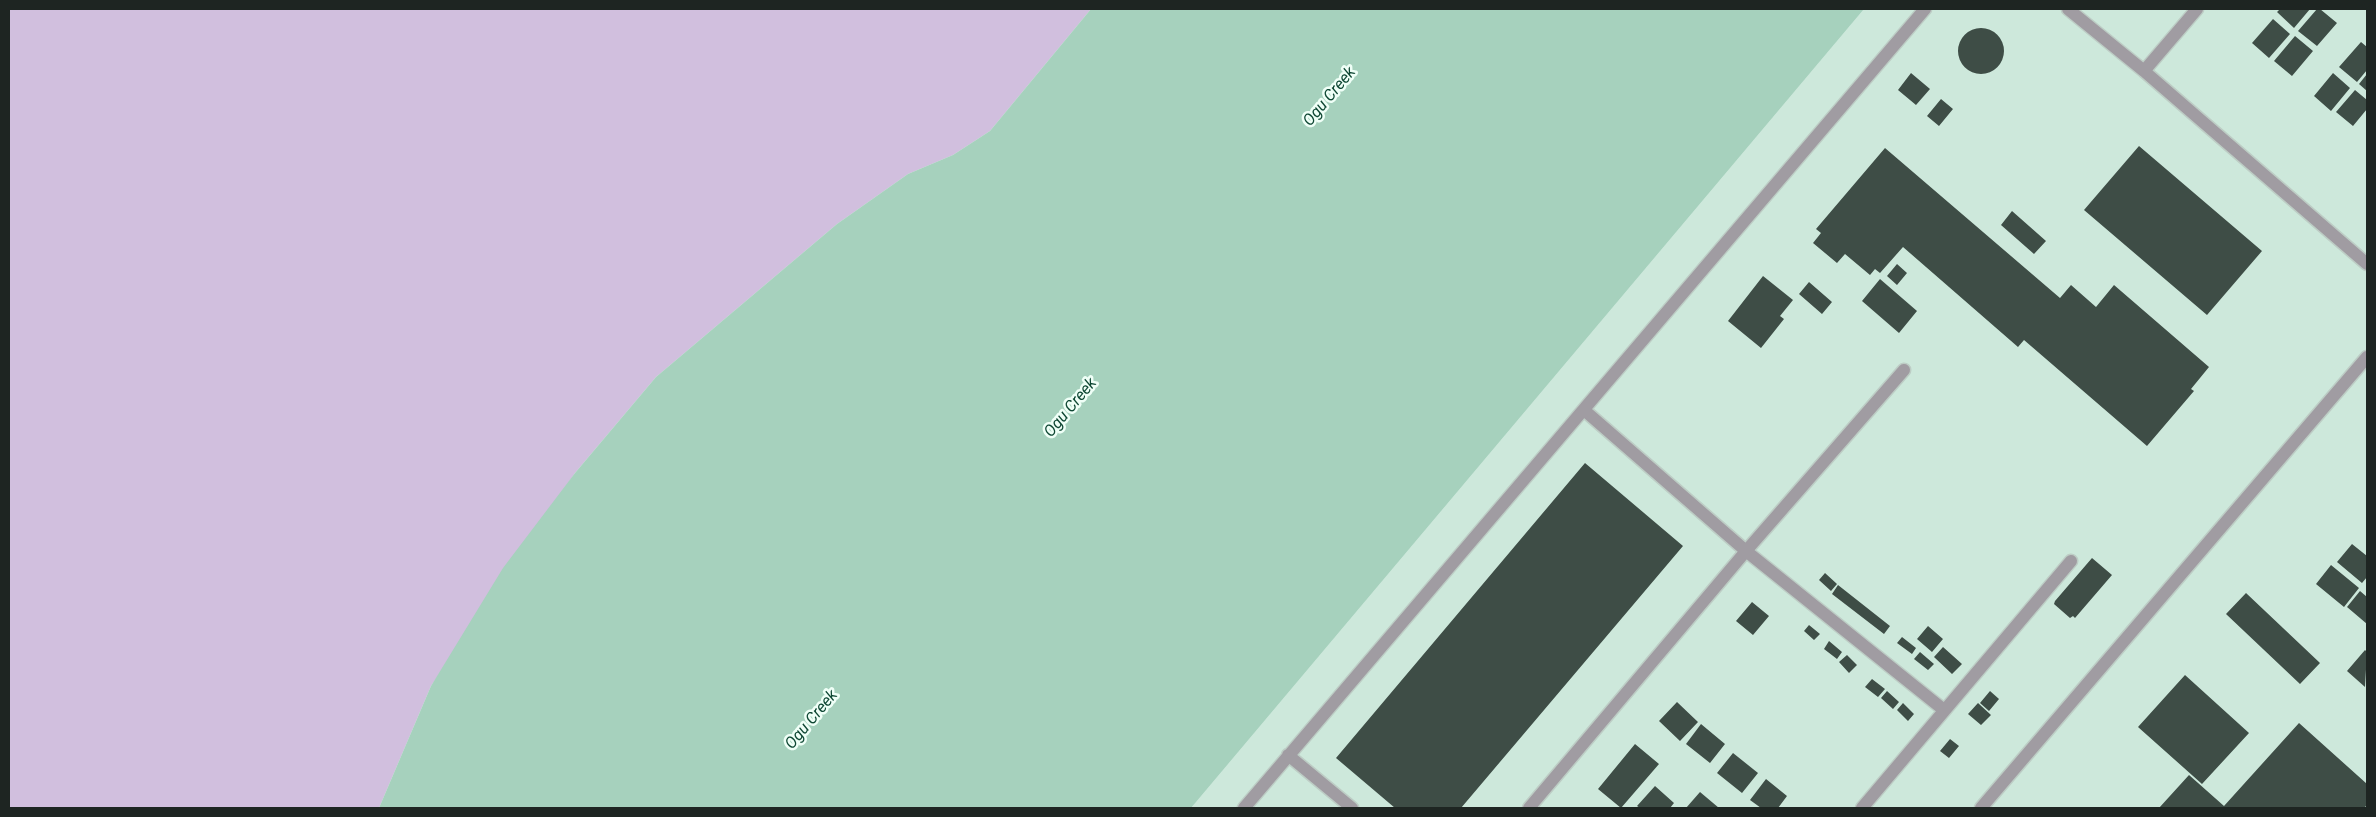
<!DOCTYPE html>
<style>
body{margin:0}
#map{position:relative;width:2376px;height:817px;overflow:hidden;background:#e0f2e9;font-family:Roboto,sans-serif}
canvas{display:block}
.frame{position:absolute;inset:0;border:10px solid #1e2522;pointer-events:none}
</style>
<div id="map">
<canvas width="2376" height="817"></canvas>
<div class="frame"></div>
</div>
<script>
const g = document.querySelector('canvas').getContext('2d');
g.lineJoin = 'round';
function fill(path, color) {
  g.fillStyle = color;
  g.fill(path, 'evenodd');
}
function trace(path, color, width, dash) {
  g.strokeStyle = color;
  g.lineWidth = width;
  g.lineCap = dash ? 'butt' : 'round';
  g.setLineDash(dash || []);
  g.stroke(path);
}
function write(font, color, halo, rows, align = 'center') {
  g.font = font + ' Roboto,sans-serif';
  g.lineWidth = 5;
  g.setLineDash([]);
  g.textBaseline = 'middle';
  g.strokeStyle = halo;
  g.fillStyle = color;
  for (const [text, x, y, turn = 0] of rows) {
    g.save();
    g.translate(x, y);
    g.rotate((+turn || 0) * Math.PI / 180);
    g.textAlign = isNaN(turn) ? turn : align;
    if (halo) g.strokeText(text, 0, 0);
    g.fillText(text, 0, 0);
    g.restore();
  }
}
fill(new Path2D(`
 M 1864,9 L 2367,9 L 2367,808 L 1191,808 Z`), '#cde8db');
fill(new Path2D(`
 M 9,9 L 1091,9 L 990,131 L 953,155 L 908,174 L 837,224 L 656,377 L 575,473 L 431,686 L 379,808 L 9,808 Z`), '#d1bfde');
fill(new Path2D(`
 M 1091,9 L 1864,9 L 1191,808 L 379,808 L 431,686 L 503,568 L 575,473 L 656,377 L 837,224 L 908,174 L 953,155 L 990,131 Z`), '#a6d1bd');
fill(new Path2D(`
 M 2280,9 L 2310,9 L 2294,28 L 2277,12 Z
 M 2317,9 L 2320,9 L 2337,23 L 2317,46 L 2298,31 Z
 M 2273,19 L 2290,34 L 2269,58 L 2252,43 Z
 M1958 51a23 23 0 1 1 46 0a23 23 0 1 1-46 0Z
 M 2295,36 L 2313,51 L 2292,76 L 2274,61 Z
 M 2361,42 L 2367,47 L 2367,70 L 2357,82 L 2339,67 Z
 M 1911,73 L 1930,89 L 1916,105 L 1898,90 Z
 M 2333,73 L 2350,88 L 2331,111 L 2314,96 Z
 M 2367,74 L 2367,91 L 2359,84 Z
 M 2355,90 L 2367,100 L 2367,109 L 2353,126 L 2336,112 Z
 M 1941,99 L 1953,109 L 1939,126 L 1927,116 Z
 M 2139,146 L 2262,251 L 2207,315 L 2084,210 Z
 M 1885,148 L 2060,298 L 2071,285 L 2096,307 L 2114,285 L 2209,367 L 2191,389 L 2194,391 L 2147,446 L 2024,340 L 2018,347 L 1903,247 L 1880,273 L 1875,269 L 1870,275 L 1845,254 L 1837,263 L 1813,243 L 1821,233 L 1816,229 Z
 M 2012,211 L 2046,241 L 2034,254 L 2001,225 Z
 M 1897,264 L 1907,273 L 1897,285 L 1887,276 Z
 M 1763,276 L 1793,300 L 1780,316 L 1784,319 L 1761,348 L 1728,321 Z
 M 1880,279 L 1917,311 L 1899,333 L 1862,301 Z
 M 1809,282 L 1832,302 L 1822,314 L 1799,294 Z
 M 1585,463 L 1683,546 L 1461,808 L 1395,808 L 1336,758 Z
 M 2352,544 L 2367,556 L 2367,577 L 2362,583 L 2337,562 Z
 M 2092,558 L 2112,575 L 2075,618 L 2073,616 L 2070,618 L 2054,604 L 2055,601 Z
 M 2331,565 L 2359,588 L 2344,607 L 2316,584 Z
 M 1825,573 L 1837,584 L 1831,591 L 1819,580 Z
 M 1838,585 L 1890,626 L 1884,634 L 1832,594 Z
 M 2360,591 L 2367,597 L 2367,624 L 2347,607 Z
 M 2246,593 L 2320,663 L 2300,684 L 2226,614 Z
 M 1752,602 L 1769,616 L 1753,635 L 1736,621 Z
 M 1809,625 L 1820,634 L 1814,640 L 1804,631 Z
 M 1928,626 L 1943,639 L 1932,652 L 1917,639 Z
 M 1902,637 L 1916,648 L 1912,654 L 1897,643 Z
 M 1829,641 L 1842,652 L 1837,659 L 1824,649 Z
 M 1943,647 L 1962,664 L 1952,674 L 1934,657 Z
 M 2365,650 L 2367,652 L 2365,687 L 2347,671 Z
 M 1920,652 L 1934,664 L 1928,670 L 1914,659 Z
 M 1847,655 L 1857,665 L 1849,673 L 1839,662 Z
 M 2185,675 L 2249,733 L 2202,784 L 2138,727 Z
 M 1872,679 L 1885,689 L 1878,697 L 1865,687 Z
 M 1887,691 L 1899,702 L 1893,709 L 1881,698 Z
 M 1990,691 L 1999,699 L 1989,711 L 1980,703 Z
 M 1677,702 L 1698,722 L 1680,741 L 1659,721 Z
 M 1903,703 L 1914,714 L 1908,721 L 1897,710 Z
 M 1978,703 L 1991,715 L 1981,725 L 1968,714 Z
 M 2299,723 L 2367,784 L 2367,805 L 2364,808 L 2159,808 L 2189,775 L 2224,806 Z
 M 1701,724 L 1725,744 L 1710,763 L 1686,744 Z
 M 1950,739 L 1959,746 L 1949,758 L 1940,751 Z
 M 1635,744 L 1659,764 L 1621,808 L 1598,789 Z
 M 1733,753 L 1758,773 L 1742,793 L 1717,773 Z
 M 1766,779 L 1787,796 L 1778,808 L 1761,808 L 1750,800 Z
 M 1655,786 L 1674,803 L 1670,808 L 1640,808 L 1637,806 Z
 M 1700,792 L 1719,808 L 1686,808 Z`), '#3e4d46');
const minor = new Path2D(`
 M 2068,9 L 2144,71 L 2367,264
 M 2144,71 L 2197,9
 M 1584,410 L 1746,551 L 1944,710
 M 1288,755 L 1352,808
 M 1244,808 L 1925,9
 M 1529,808 L 1746,551 L 1904,370
 M 1862,808 L 2071,561
 M 1981,808 L 2367,357`);
trace(minor, '#bdcdc5', 15);
trace(minor, '#a09ca2', 12);
write('italic 16px', '#0e4733', '#effff7', [
 ["Ogu Creek",1330,97,-50],
 ["Ogu Creek",1071,408,-50],
 ["Ogu Creek",812,720,-50]
]);
</script>
